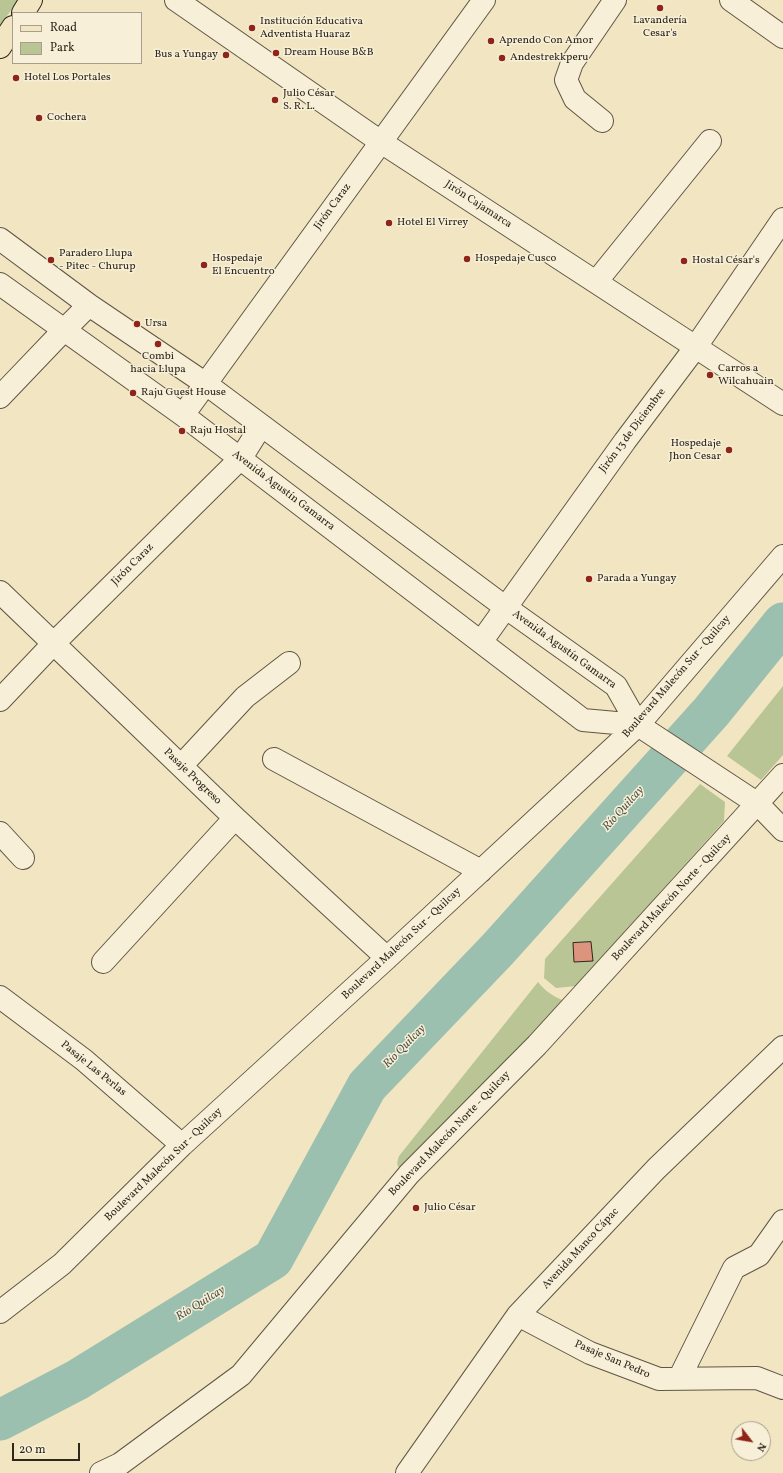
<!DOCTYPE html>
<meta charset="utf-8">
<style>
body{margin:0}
#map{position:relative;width:783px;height:1473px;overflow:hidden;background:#f2e6c2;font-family:Vollkorn,serif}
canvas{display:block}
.legend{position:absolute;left:12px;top:12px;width:130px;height:52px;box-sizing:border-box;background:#f7efd7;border:1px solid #a79f8c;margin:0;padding:5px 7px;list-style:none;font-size:12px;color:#2f261c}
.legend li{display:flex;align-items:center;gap:8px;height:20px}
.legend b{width:20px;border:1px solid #a79f8c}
.north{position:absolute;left:731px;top:1421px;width:40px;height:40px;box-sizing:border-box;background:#f7efd7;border:1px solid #a79f8c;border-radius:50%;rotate:121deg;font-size:11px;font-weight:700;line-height:16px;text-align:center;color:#2f261c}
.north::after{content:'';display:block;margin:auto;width:14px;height:18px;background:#8f2418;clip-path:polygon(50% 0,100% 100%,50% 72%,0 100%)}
.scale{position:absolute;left:12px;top:1443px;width:68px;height:18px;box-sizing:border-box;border:2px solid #2f261c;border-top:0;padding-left:5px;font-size:12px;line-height:14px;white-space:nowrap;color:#2f261c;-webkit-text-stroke:3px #f7efd7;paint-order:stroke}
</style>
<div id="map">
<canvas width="783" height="1473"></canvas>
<ul class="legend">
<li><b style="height:5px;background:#f2e6c2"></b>Road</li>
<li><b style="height:11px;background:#b9c594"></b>Park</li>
</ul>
<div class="north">N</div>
<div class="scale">20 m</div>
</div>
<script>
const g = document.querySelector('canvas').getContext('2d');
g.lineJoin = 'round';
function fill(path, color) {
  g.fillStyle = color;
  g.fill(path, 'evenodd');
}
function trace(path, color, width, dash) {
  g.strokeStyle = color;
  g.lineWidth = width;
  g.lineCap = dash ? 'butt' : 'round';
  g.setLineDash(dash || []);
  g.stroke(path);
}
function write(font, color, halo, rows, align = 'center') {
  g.font = font + ' Vollkorn,serif';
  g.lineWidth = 3;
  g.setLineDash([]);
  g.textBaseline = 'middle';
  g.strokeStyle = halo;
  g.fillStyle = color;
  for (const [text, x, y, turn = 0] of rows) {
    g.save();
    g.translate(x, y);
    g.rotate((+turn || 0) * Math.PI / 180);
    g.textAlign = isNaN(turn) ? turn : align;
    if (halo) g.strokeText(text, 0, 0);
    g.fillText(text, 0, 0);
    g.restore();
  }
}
fill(new Path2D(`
 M 0,0 L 18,0 L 0,26 Z
 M 783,686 L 783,755 L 761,780 L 727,756 Z
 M 700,784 L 725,802 L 724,821 L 576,986 L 556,988 L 544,978 L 545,959 Z
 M 538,982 C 545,991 553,996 564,1001 L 409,1170 C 398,1169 395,1167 399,1156 Z`), '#b9c594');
trace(new Path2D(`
 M 0,1420 L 77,1380 L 273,1259 L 367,1086 L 498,949 L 711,712 L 783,623`), '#9cc0af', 41);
const building = new Path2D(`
 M 591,942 L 593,961 L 574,962 L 573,943 Z`);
fill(building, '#dd947f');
trace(building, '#2f261c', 1);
const minor = new Path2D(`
 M 176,0 L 381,142 L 783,404
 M 731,0 L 783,37
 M 602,121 L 575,99 L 566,80 L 572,63 L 615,0
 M 0,239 L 89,305 L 206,384 L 505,607 L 616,686 L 638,725
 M 596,282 L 710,141
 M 0,284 L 183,415 L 583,720 L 638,725 L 758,804 L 783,830
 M 0,397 L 64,330 L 89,305
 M 183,415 L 484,0
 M 0,592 L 235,818 L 387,958
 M 481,642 L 625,441 L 695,348 L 783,219
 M 0,700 L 53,644 L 241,458 L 261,426
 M 274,759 L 481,871
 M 181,766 L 245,697 L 289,663
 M 0,833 L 23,858
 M 103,962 L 235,818
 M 0,997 L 84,1060 L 182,1145
 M 0,1312 L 62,1264 L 182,1145 L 387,958 L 638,725 L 783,556
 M 518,1315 L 590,1353 L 659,1379 L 757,1378 L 783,1388
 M 679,1379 L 734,1268 L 759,1255 L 783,1221
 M 101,1473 L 120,1464 L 241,1375 L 409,1174 L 537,1045 L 783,775
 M 407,1473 L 518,1315 L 656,1169 L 783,1047`);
const major = new Path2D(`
 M 23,13 L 31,0
 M 0,47 L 13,27`);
trace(minor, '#605646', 24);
trace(major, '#2f261c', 24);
trace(minor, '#f7efd7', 22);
trace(major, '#f2e6c2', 22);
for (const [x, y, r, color] of [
 [660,8,4,"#8f2418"],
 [252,28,4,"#8f2418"],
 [491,41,4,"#8f2418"],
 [276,53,4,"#8f2418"],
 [226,55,4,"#8f2418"],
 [502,58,4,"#8f2418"],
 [16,78,4,"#8f2418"],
 [275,100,4,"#8f2418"],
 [39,118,4,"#8f2418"],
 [389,223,4,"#8f2418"],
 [467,259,4,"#8f2418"],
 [51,260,4,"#8f2418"],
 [684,261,4,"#8f2418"],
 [204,265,4,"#8f2418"],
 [137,324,4,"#8f2418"],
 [158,344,4,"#8f2418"],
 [710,375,4,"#8f2418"],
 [133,393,4,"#8f2418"],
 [182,431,4,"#8f2418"],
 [729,450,4,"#8f2418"],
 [589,579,4,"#8f2418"],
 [416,1208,4,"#8f2418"]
]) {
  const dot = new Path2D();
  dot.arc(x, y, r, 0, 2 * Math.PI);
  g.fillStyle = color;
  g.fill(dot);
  trace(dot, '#f7efd7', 1.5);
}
write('11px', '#2f261c', '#f7efd7', [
 ["Lavandería",660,21,"center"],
 ["Cesar's",660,34,"center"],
 ["Institución Educativa",260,22],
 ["Adventista Huaraz",260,35],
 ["Aprendo Con Amor",499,41],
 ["Dream House B&B",284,53],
 ["Bus a Yungay",218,55,"right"],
 ["Andestrekkperu",510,58],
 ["Hotel Los Portales",24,78],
 ["Julio César",283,94],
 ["S. R. L.",283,107],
 ["Cochera",47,118],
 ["Hotel El Virrey",397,223],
 ["Paradero Llupa",59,254],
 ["- Pitec - Churup",59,267],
 ["Hospedaje",212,259],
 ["El Encuentro",212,272],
 ["Hospedaje Cusco",475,259],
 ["Hostal César's",692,261],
 ["Ursa",145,324],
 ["Combi",158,357,"center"],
 ["hacia Llupa",158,370,"center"],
 ["Carros a",718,369],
 ["Wilcahuain",718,382],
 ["Raju Guest House",141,393],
 ["Raju Hostal",190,431],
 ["Hospedaje",721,444,"right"],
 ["Jhon Cesar",721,457,"right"],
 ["Parada a Yungay",597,579],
 ["Julio César",424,1208]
], 'left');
write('11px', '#2f261c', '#f7efd7', [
 ["Jirón Cajamarca",478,205,33],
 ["Jirón Caraz",333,207,-54],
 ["Jirón 13 de Diciembre",633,431,-53],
 ["Avenida Agustín Gamarra",283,491,37],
 ["Jirón Caraz",133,565,-45],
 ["Avenida Agustín Gamarra",564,650,36],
 ["Boulevard Malecón Sur - Quilcay",677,677,-49],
 ["Pasaje Progreso",192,777,44],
 ["Boulevard Malecón Norte - Quilcay",672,898,-47],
 ["Boulevard Malecón Sur - Quilcay",402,944,-43],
 ["Pasaje Las Perlas",93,1069,39],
 ["Boulevard Malecón Norte - Quilcay",450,1134,-46],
 ["Boulevard Malecón Sur - Quilcay",164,1165,-44],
 ["Avenida Manco Cápac",581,1249,-47],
 ["Pasaje San Pedro",612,1360,23]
]);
write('italic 12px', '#505448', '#f7efd7', [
 ["Río Quilcay",624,809,-48],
 ["Río Quilcay",405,1047,-46],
 ["Río Quilcay",201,1304,-32]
]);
</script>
